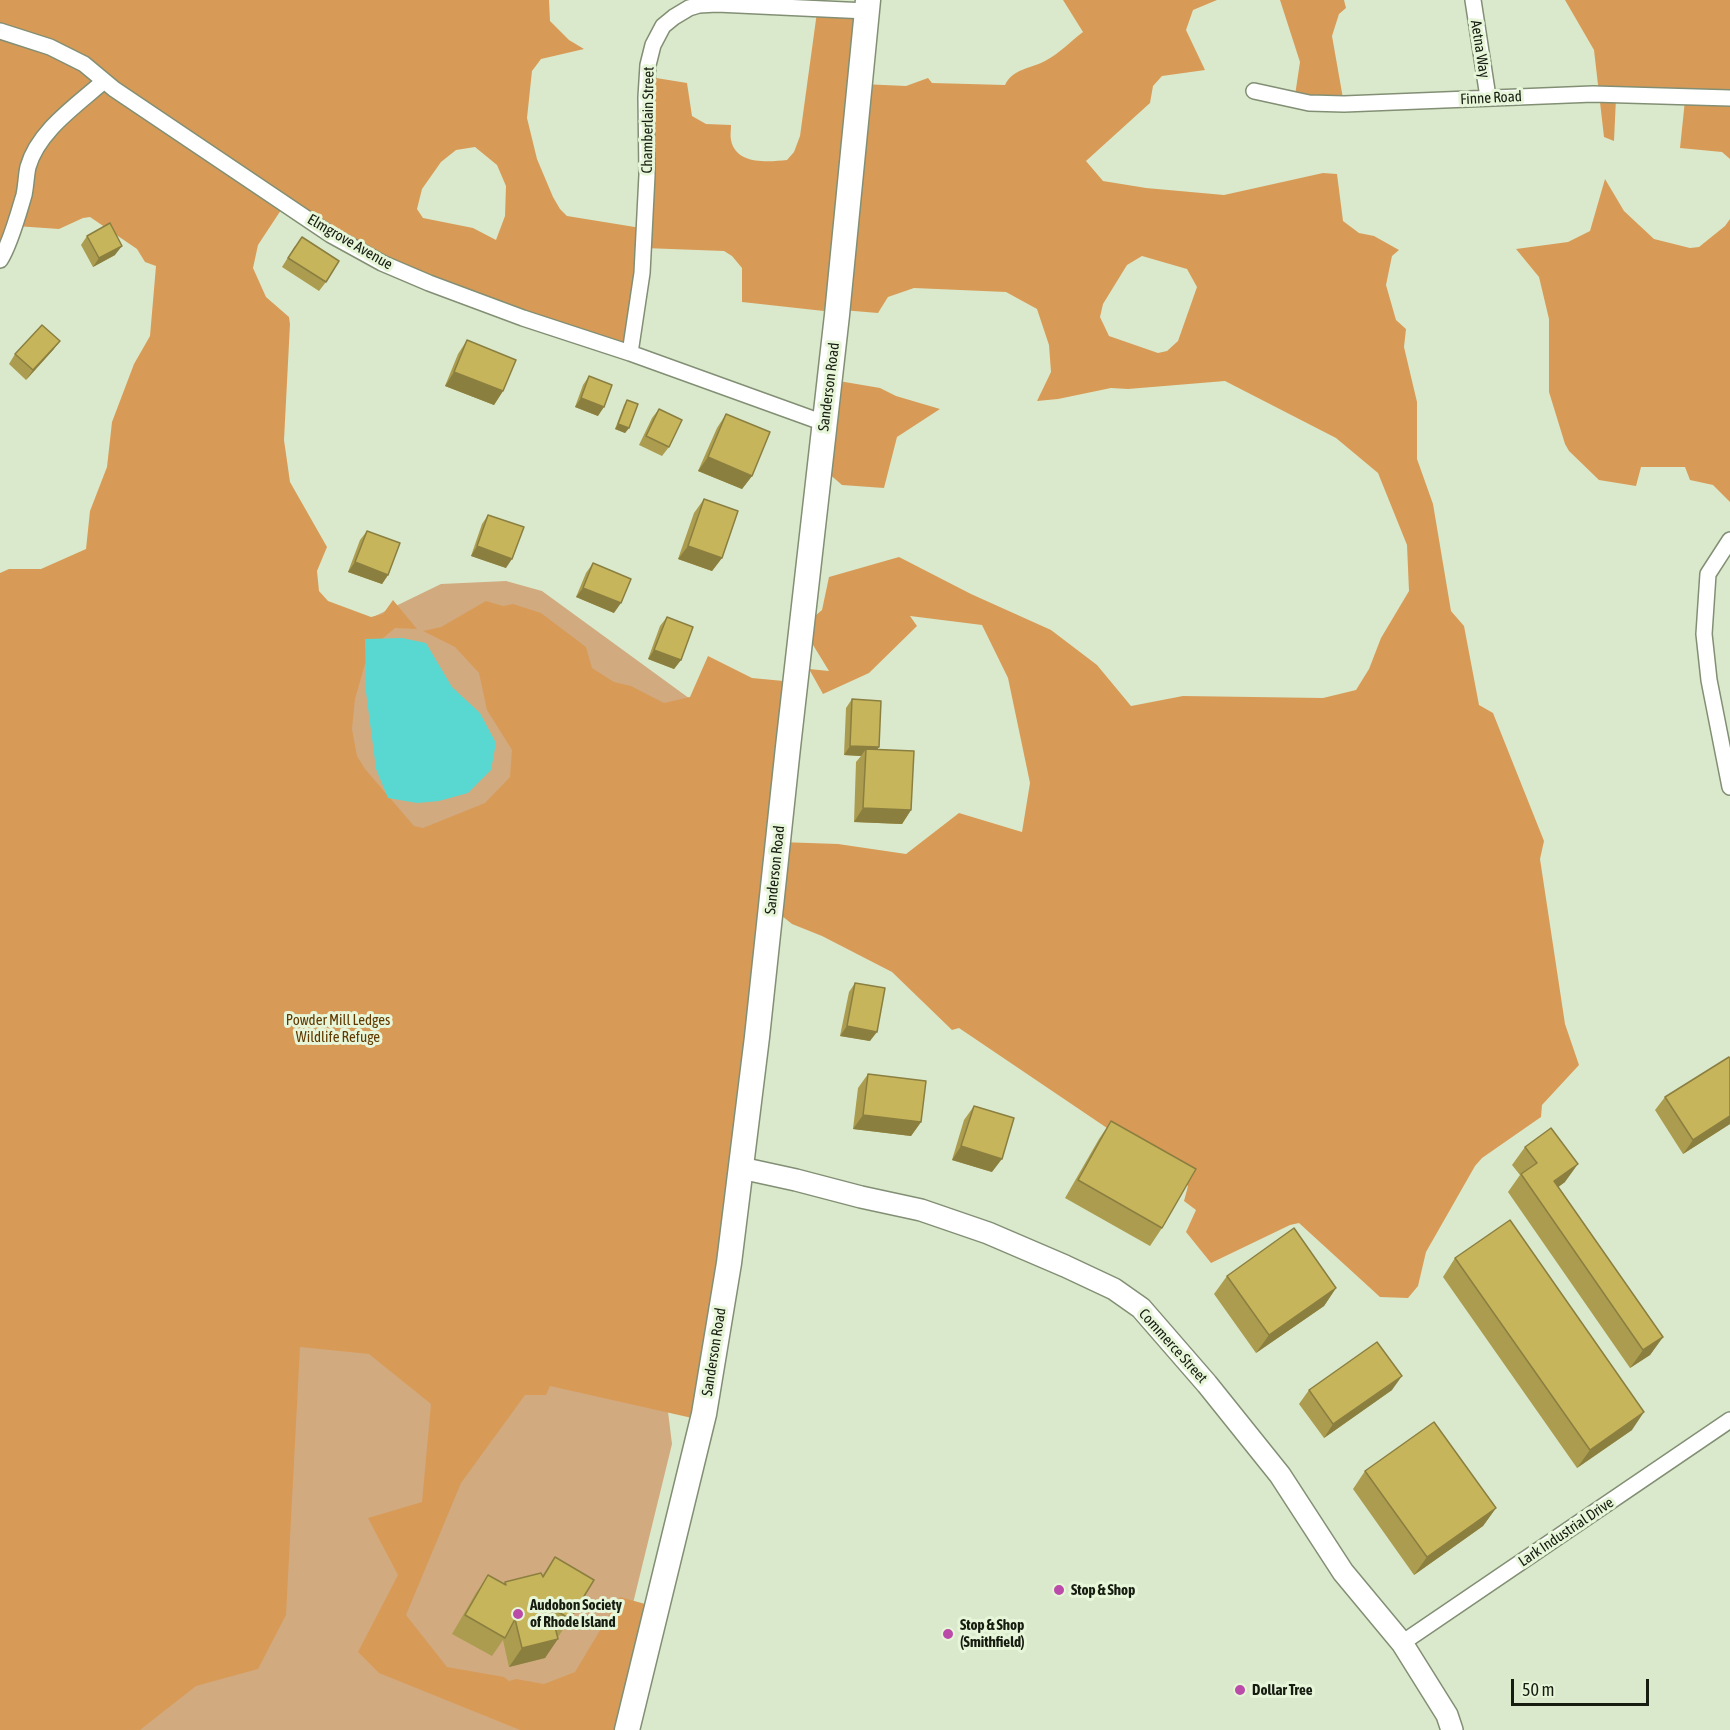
<!DOCTYPE html>
<style>
body{margin:0}
#map{position:relative;width:1730px;height:1730px;overflow:hidden;background:#dae9cc;font-family:"Asap Condensed",sans-serif}
canvas{display:block}
.scale{position:absolute;left:1511px;top:1679px;width:138px;height:27px;box-sizing:border-box;border:3px solid #171c11;border-top:0;padding-left:8px;font-size:18px;line-height:21px;white-space:nowrap;color:#171c11;-webkit-text-stroke:4px #e7f6d9;paint-order:stroke}
</style>
<div id="map">
<canvas width="1730" height="1730"></canvas>
<div class="scale">50 m</div>
</div>
<script>
const g = document.querySelector('canvas').getContext('2d');
g.lineJoin = 'round';
function fill(path, color) {
  g.fillStyle = color;
  g.fill(path, 'evenodd');
}
function trace(path, color, width, dash) {
  g.strokeStyle = color;
  g.lineWidth = width;
  g.lineCap = dash ? 'butt' : 'round';
  g.setLineDash(dash || []);
  g.stroke(path);
}
function write(font, color, halo, rows, align = 'center') {
  g.font = font + ' "Asap Condensed",sans-serif';
  g.lineWidth = 6;
  g.setLineDash([]);
  g.textBaseline = 'middle';
  g.strokeStyle = halo;
  g.fillStyle = color;
  for (const [text, x, y, turn = 0] of rows) {
    g.save();
    g.translate(x, y);
    g.rotate((+turn || 0) * Math.PI / 180);
    g.textAlign = isNaN(turn) ? turn : align;
    if (halo) g.strokeText(text, 0, 0);
    g.fillText(text, 0, 0);
    g.restore();
  }
}
fill(new Path2D(`
 M 506,581 L 542,591 L 719,720 L 663,1371 L 672,1444 L 602,1730 L 0,1730 L 0,839 L 369,619 L 441,584 Z`), '#d2aa80');
fill(new Path2D(`
 M 0,0 L 549,0 L 550,21 L 569,40 L 584,49 L 541,59 L 532,71 L 527,118 L 537,159 L 553,197 L 560,209 L 567,216 L 641,228 L 650,77 L 687,83 L 692,116 L 706,124 L 731,125 C 731,130 730,136 731,140 C 736,165 768,162 787,160 L 794,152 L 800,136 L 817,12 L 862,14 L 862,84 L 906,86 L 928,78 L 932,83 L 1005,85 C 1012,69 1032,68 1045,61 C 1059,54 1071,41 1083,32 L 1063,0 L 1217,0 L 1193,10 L 1186,30 L 1205,70 L 1162,76 L 1153,86 L 1150,103 L 1086,161 L 1103,181 L 1146,188 L 1224,195 L 1323,173 L 1337,174 L 1343,221 L 1359,233 L 1374,236 L 1399,250 L 1392,256 L 1386,285 L 1396,320 L 1406,329 L 1404,347 L 1417,402 L 1417,459 L 1433,504 L 1451,611 L 1464,626 L 1479,705 L 1493,713 L 1544,841 L 1540,859 L 1565,1024 L 1579,1065 L 1542,1105 L 1541,1117 L 1482,1158 L 1475,1166 L 1426,1252 L 1418,1286 L 1408,1298 L 1380,1297 L 1299,1223 L 1290,1225 L 1211,1263 L 1186,1232 L 1196,1210 L 1184,1201 L 1188,1186 L 1178,1176 L 959,1028 L 952,1030 L 892,972 L 822,936 L 792,924 L 772,908 L 701,1420 L 550,1386 L 546,1395 L 525,1395 L 461,1483 L 406,1615 L 447,1667 L 504,1677 L 509,1681 L 516,1679 L 544,1684 L 575,1672 L 620,1597 L 656,1607 L 628,1730 L 520,1730 L 379,1673 L 358,1652 L 398,1575 L 368,1518 L 422,1502 L 431,1404 L 369,1354 L 300,1347 L 286,1615 L 258,1669 L 196,1686 L 140,1730 L 0,1730 L 0,573 L 9,569 L 41,569 L 86,549 L 90,511 L 107,467 L 112,422 L 134,364 L 150,336 L 156,266 L 145,262 L 137,249 L 90,217 L 83,218 L 59,229 L 16,226 L 0,259 ZM 475,147 L 497,165 L 506,186 L 505,216 L 496,240 L 473,228 L 423,218 L 417,209 L 422,189 L 441,162 L 456,150 ZM 283,207 L 472,301 L 630,354 L 644,248 L 724,251 L 732,256 L 742,268 L 742,302 L 833,312 L 842,310 L 878,313 L 888,297 L 914,288 L 1006,292 L 1037,309 L 1049,345 L 1051,372 L 1037,401 L 1058,399 L 1111,388 L 1128,389 L 1225,381 L 1336,438 L 1378,473 L 1407,545 L 1409,591 L 1381,638 L 1369,669 L 1356,690 L 1323,698 L 1183,696 L 1131,706 L 1097,665 L 1051,630 L 971,594 L 899,557 L 829,577 L 822,610 L 802,627 L 829,671 L 809,669 L 823,694 L 869,673 L 917,626 L 910,616 L 982,625 L 1008,678 L 1030,783 L 1022,832 L 959,813 L 906,854 L 838,844 L 780,842 L 794,682 L 752,678 L 708,656 L 690,697 L 664,703 L 631,686 L 614,682 L 592,668 L 586,647 L 541,613 L 513,604 L 503,606 L 486,601 L 441,627 L 423,631 L 455,647 L 479,673 L 487,710 L 512,750 L 510,777 L 485,803 L 423,828 L 414,826 L 365,769 L 357,756 L 352,729 L 355,699 L 369,650 L 395,628 L 417,629 L 393,600 L 383,614 L 371,617 L 328,601 L 319,591 L 317,571 L 327,547 L 290,482 L 284,440 L 290,324 L 289,317 L 266,297 L 253,268 L 258,245 ZM 1142,256 L 1187,269 L 1197,287 L 1178,341 L 1167,351 L 1158,353 L 1109,336 L 1100,317 L 1103,304 L 1127,265 Z
 M 1280,0 L 1344,0 L 1346,8 L 1339,14 L 1332,36 L 1344,104 L 1294,102 L 1300,62 Z
 M 1565,0 L 1730,0 L 1730,159 L 1722,152 L 1680,148 L 1685,100 L 1616,98 L 1614,141 L 1604,137 L 1594,50 Z
 M 1605,179 L 1624,211 L 1654,239 L 1690,248 L 1699,247 L 1725,226 L 1730,219 L 1730,502 L 1713,485 L 1690,480 L 1685,467 L 1641,467 L 1636,486 L 1599,480 L 1569,451 L 1565,444 L 1549,392 L 1549,319 L 1539,277 L 1516,249 L 1568,242 L 1590,231 Z
 M 833,380 L 880,388 L 896,396 L 940,409 L 897,437 L 884,488 L 842,485 L 820,466 Z`), '#d89b57');
fill(new Path2D(`
 M 402,638 L 426,643 L 452,687 L 480,713 L 496,743 L 491,770 L 468,793 L 439,801 L 417,803 L 388,798 L 376,769 L 366,692 L 365,639 Z`), '#59d8d2');
const street = new Path2D(`
 M 1473,0 L 1488,97
 M 0,31 L 50,47 L 84,64 L 114,89 L 331,235 L 382,263 L 429,283 L 523,318 L 630,353 L 824,423
 M 1254,91 L 1309,103 L 1344,104 L 1593,94 L 1730,98
 M 0,260 C 10,245 19,212 24,195 C 26,186 26,176 28,167 C 38,131 77,105 104,81
 M 630,353 L 642,273 L 647,175 L 646,97 L 648,65 L 653,45 L 663,26 L 674,17 L 689,8 L 699,5 L 717,4 L 867,11
 M 1730,540 L 1708,574 L 1704,634 L 1709,680 L 1730,787
 M 1402,1643 L 1730,1420`);
const secondary = new Path2D(`
 M 741,1168 L 796,1180 L 861,1197 L 921,1210 L 988,1233 L 1065,1266 L 1114,1289 L 1141,1308 L 1207,1384 L 1280,1475 L 1343,1572 L 1402,1643 L 1447,1715 L 1452,1730`);
const primary = new Path2D(`
 M 627,1730 L 704,1414 L 729,1263 L 757,1037 L 788,747 L 837,315 L 868,0`);
trace(street, '#828f74', 18);
trace(secondary, '#828f74', 24);
trace(primary, '#828f74', 27);
trace(street, '#fff', 15);
trace(secondary, '#fff', 21);
trace(primary, '#fff', 24);
fill(new Path2D(`
 M 87,236 L 115,255 L 93,267 L 81,245 Z
 M 295,246 L 326,282 L 319,291 L 282,267 Z
 M 467,340 L 503,391 L 494,405 L 445,386 L 458,354 Z
 M 60,341 L 53,350 L 26,380 L 9,364 L 15,354 Z
 M 589,376 L 598,416 L 575,407 L 583,385 Z
 M 627,400 L 629,428 L 625,433 L 615,429 L 624,405 Z
 M 659,409 L 669,447 L 662,456 L 639,445 L 652,418 Z
 M 726,414 L 752,476 L 742,489 L 698,471 L 717,428 Z
 M 704,499 L 722,558 L 712,571 L 678,559 L 694,513 Z
 M 488,515 L 506,568 L 471,556 L 482,524 Z
 M 367,531 L 388,575 L 382,584 L 348,572 L 360,540 Z
 M 593,563 L 614,613 L 576,597 L 586,573 Z
 M 667,617 L 681,660 L 674,669 L 648,659 L 660,626 Z
 M 852,699 L 878,749 L 911,810 L 902,824 L 854,822 L 856,762 L 861,756 L 844,755 L 846,708 Z
 M 855,983 L 870,1041 L 840,1036 L 849,992 Z
 M 868,1074 L 921,1122 L 911,1136 L 853,1129 L 858,1088 Z
 M 1665,1097 L 1730,1124 L 1683,1154 L 1655,1110 Z
 M 974,1106 L 992,1172 L 952,1160 L 964,1120 Z
 M 1111,1121 L 1162,1228 L 1150,1246 L 1065,1198 L 1099,1139 Z
 M 1525,1147 L 1565,1182 L 1558,1187 L 1663,1337 L 1650,1355 L 1630,1368 L 1508,1192 L 1520,1175 L 1512,1165 Z
 M 1455,1258 L 1632,1430 L 1577,1468 L 1443,1277 Z
 M 1227,1276 L 1336,1288 L 1324,1306 L 1256,1353 L 1214,1294 Z
 M 1309,1390 L 1392,1390 L 1324,1438 L 1299,1404 Z
 M 1365,1471 L 1496,1508 L 1483,1526 L 1414,1575 L 1353,1489 Z
 M 555,1557 L 570,1619 L 558,1637 L 545,1658 L 509,1667 L 503,1640 L 492,1656 L 452,1634 L 476,1593 L 488,1575 L 504,1584 L 505,1582 L 542,1576 Z`), '#ab9c4f');
fill(new Path2D(`
 M 122,246 L 115,255 L 93,267 L 99,258 Z
 M 60,341 L 53,350 L 26,380 L 33,370 Z
 M 454,372 L 503,391 L 494,405 L 445,386 Z
 M 581,398 L 604,407 L 598,416 L 575,407 Z
 M 618,424 L 629,428 L 625,433 L 615,429 Z
 M 708,457 L 752,476 L 742,489 L 698,471 Z
 M 477,546 L 512,559 L 506,568 L 471,556 Z
 M 688,546 L 722,558 L 712,571 L 678,559 Z
 M 355,562 L 388,575 L 382,584 L 348,572 Z
 M 583,588 L 621,603 L 614,613 L 576,597 Z
 M 654,650 L 681,660 L 674,669 L 648,659 Z
 M 850,746 L 879,747 L 873,756 L 866,749 L 861,756 L 844,755 Z
 M 863,808 L 911,810 L 902,824 L 854,822 Z
 M 847,1026 L 877,1032 L 870,1041 L 840,1036 Z
 M 863,1115 L 921,1122 L 911,1136 L 853,1129 Z
 M 1730,1116 L 1730,1124 L 1683,1154 L 1693,1140 Z
 M 961,1146 L 1002,1159 L 992,1172 L 952,1160 Z
 M 1578,1164 L 1565,1182 L 1542,1199 L 1554,1181 Z
 M 1336,1288 L 1324,1306 L 1256,1353 L 1269,1335 Z
 M 1663,1337 L 1650,1355 L 1630,1368 L 1643,1350 Z
 M 1402,1376 L 1392,1390 L 1324,1438 L 1333,1424 Z
 M 1644,1412 L 1632,1430 L 1577,1468 L 1590,1450 Z
 M 1496,1508 L 1483,1526 L 1414,1575 L 1427,1557 Z
 M 558,1639 L 545,1658 L 509,1667 L 522,1648 Z`), '#8b7f40');
const building = new Path2D(`
 M 110,223 L 122,246 L 99,258 L 87,236 Z
 M 302,237 L 339,261 L 326,282 L 288,258 Z
 M 42,325 L 60,341 L 33,370 L 15,354 Z
 M 467,340 L 516,360 L 503,391 L 454,372 Z
 M 589,376 L 612,385 L 604,407 L 581,398 Z
 M 627,400 L 638,404 L 629,428 L 618,424 Z
 M 659,409 L 682,420 L 669,447 L 646,436 Z
 M 726,414 L 770,432 L 752,476 L 708,457 Z
 M 704,499 L 738,511 L 722,558 L 688,546 Z
 M 488,515 L 524,527 L 512,559 L 477,546 Z
 M 367,531 L 400,543 L 388,575 L 355,562 Z
 M 593,563 L 631,579 L 621,603 L 583,588 Z
 M 667,617 L 693,627 L 681,660 L 654,650 Z
 M 852,699 L 881,701 L 879,747 L 850,746 Z
 M 866,749 L 914,751 L 911,810 L 863,808 Z
 M 855,983 L 885,988 L 877,1032 L 847,1026 Z
 M 1729,1057 L 1730,1058 L 1730,1116 L 1693,1140 L 1665,1097 Z
 M 868,1074 L 926,1081 L 921,1122 L 863,1115 Z
 M 974,1106 L 1014,1118 L 1002,1159 L 961,1146 Z
 M 1111,1121 L 1196,1169 L 1162,1228 L 1078,1180 Z
 M 1551,1128 L 1578,1164 L 1554,1181 L 1663,1337 L 1643,1350 L 1521,1174 L 1537,1163 L 1525,1147 Z
 M 1510,1220 L 1644,1412 L 1590,1450 L 1455,1258 Z
 M 1294,1228 L 1336,1288 L 1269,1335 L 1227,1276 Z
 M 1377,1342 L 1402,1376 L 1333,1424 L 1309,1390 Z
 M 1434,1422 L 1496,1508 L 1427,1557 L 1365,1471 Z
 M 555,1557 L 594,1580 L 570,1619 L 550,1607 L 558,1639 L 522,1648 L 515,1619 L 505,1638 L 465,1615 L 488,1575 L 506,1585 L 505,1582 L 541,1573 L 543,1577 Z`);
fill(building, '#c7b55c');
trace(building, '#8b7f40', 1.5);
for (const [x, y, r, color] of [
 [1059,1590,6,"#ba4ba8"],
 [518,1614,6,"#ba4ba8"],
 [948,1634,6,"#ba4ba8"],
 [1240,1690,6,"#ba4ba8"]
]) {
  const dot = new Path2D();
  dot.arc(x, y, r, 0, 2 * Math.PI);
  g.fillStyle = color;
  g.fill(dot);
  trace(dot, '#e7f6d9', 2);
}
write('15px', '#171c11', '#e7f6d9', [
 ["Aetna Way",1480,49,81],
 ["Finne Road",1491,98,-3],
 ["Chamberlain Street",648,120,-89],
 ["Elmgrove Avenue",350,242,30],
 ["Sanderson Road",829,387,-83],
 ["Sanderson Road",775,870,-84],
 ["Commerce Street",1173,1346,48],
 ["Sanderson Road",714,1352,-81],
 ["Lark Industrial Drive",1566,1532,-34]
]);
write('15px', '#613900', '#e7f6d9', [
 ["Powder Mill Ledges",338,1020],
 ["Wildlife Refuge",338,1037]
]);
write('bold 15px', '#171c11', '#e7f6d9', [
 ["Stop & Shop",1071,1590],
 ["Audobon Society",530,1605],
 ["of Rhode Island",530,1622],
 ["Stop & Shop",960,1625],
 ["(Smithfield)",960,1642],
 ["Dollar Tree",1252,1690]
], 'left');
</script>
